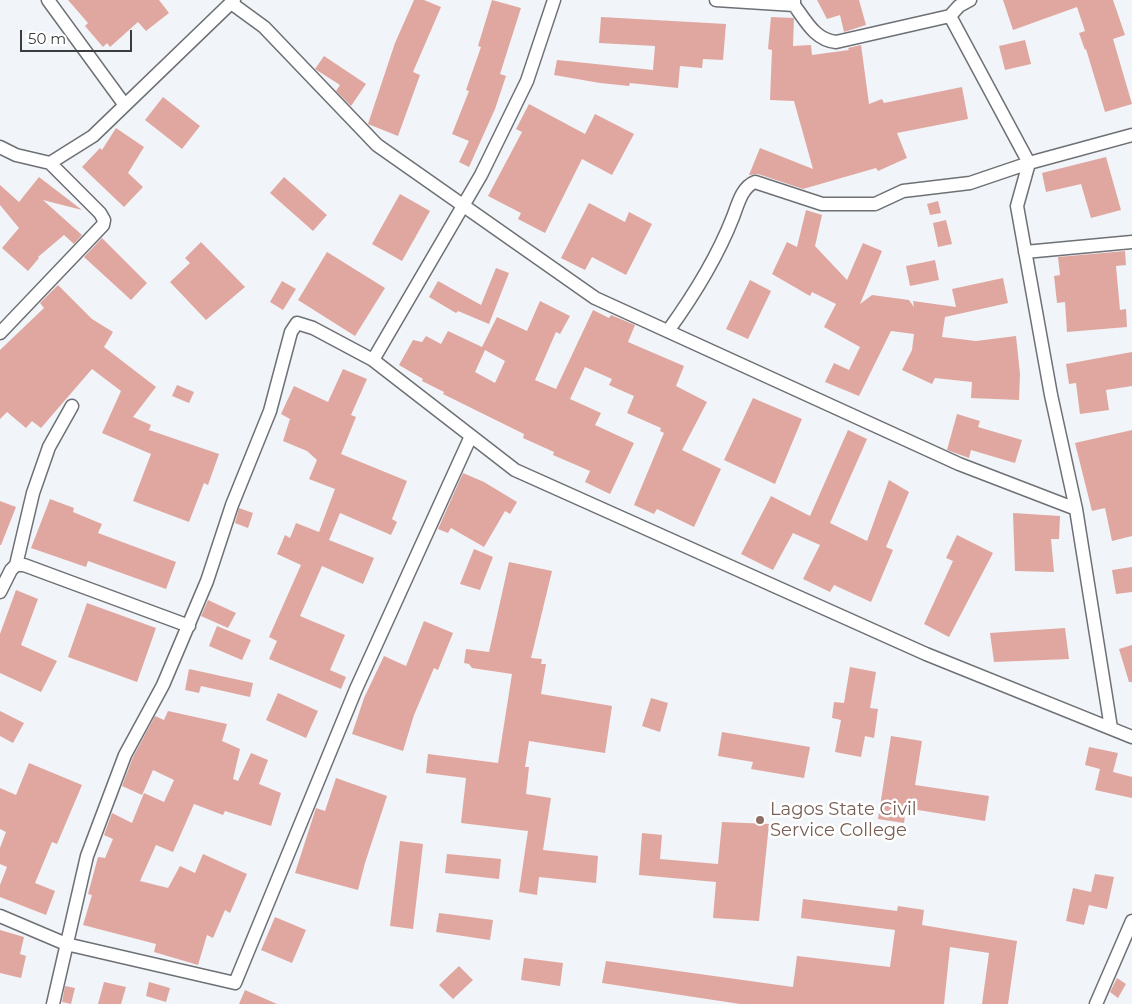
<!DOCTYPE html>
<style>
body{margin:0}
#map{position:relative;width:1132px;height:1004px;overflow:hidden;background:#f1f4f8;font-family:Montserrat,sans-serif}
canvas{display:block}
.scale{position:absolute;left:20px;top:30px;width:112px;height:22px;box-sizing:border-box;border:2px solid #3a3b3d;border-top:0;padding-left:6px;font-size:15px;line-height:18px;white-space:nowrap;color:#3a3b3d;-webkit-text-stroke:4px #fff;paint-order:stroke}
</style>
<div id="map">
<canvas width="1132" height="1004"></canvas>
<div class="scale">50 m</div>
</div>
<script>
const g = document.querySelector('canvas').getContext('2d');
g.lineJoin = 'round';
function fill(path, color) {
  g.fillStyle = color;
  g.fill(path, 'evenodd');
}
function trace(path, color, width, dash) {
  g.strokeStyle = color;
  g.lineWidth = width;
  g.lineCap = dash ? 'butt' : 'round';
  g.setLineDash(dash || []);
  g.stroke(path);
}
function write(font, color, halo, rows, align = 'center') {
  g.font = font + ' Montserrat,sans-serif';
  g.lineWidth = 5;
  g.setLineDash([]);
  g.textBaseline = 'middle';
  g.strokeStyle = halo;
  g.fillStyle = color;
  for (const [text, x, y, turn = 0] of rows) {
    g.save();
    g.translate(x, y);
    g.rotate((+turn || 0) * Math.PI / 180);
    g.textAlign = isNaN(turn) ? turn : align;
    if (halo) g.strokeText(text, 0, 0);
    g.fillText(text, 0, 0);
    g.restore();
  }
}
fill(new Path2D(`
 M 68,0 L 159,0 L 169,13 L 146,31 L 138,22 L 110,47 L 107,43 L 103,47 L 85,26 L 88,23 Z
 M 414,0 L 424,0 L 441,7 L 413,72 L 420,75 L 398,136 L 368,124 L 395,43 Z
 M 492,0 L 521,8 L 500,74 L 506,76 L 495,109 L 469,167 L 459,162 L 469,141 L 452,134 L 469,91 L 466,90 L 481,47 L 478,46 Z
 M 817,0 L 859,0 L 866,25 L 844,32 L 840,15 L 827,19 Z
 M 1003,0 L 1113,0 L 1125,35 L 1113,39 L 1132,104 L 1105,112 L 1086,49 L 1085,50 L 1079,33 L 1085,31 L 1077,7 L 1013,30 Z
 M 601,17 L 726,24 L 723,60 L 703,59 L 702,68 L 680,66 L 678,88 L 630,83 L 629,86 L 600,83 L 554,75 L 557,60 L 653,70 L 655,46 L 599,43 Z
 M 771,17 L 794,18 L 793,46 L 811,45 L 812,55 L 849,50 L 848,48 L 861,45 L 869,104 L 882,99 L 884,103 L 962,87 L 968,119 L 897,133 L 907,158 L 878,171 L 876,168 L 803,189 L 758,174 L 749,175 L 760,148 L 813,169 L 794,101 L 770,100 L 772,50 L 768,49 Z
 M 1025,40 L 1031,64 L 1005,70 L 999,46 Z
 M 324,56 L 366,84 L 351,106 L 336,91 L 340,85 L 315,69 Z
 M 163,97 L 200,126 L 182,149 L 145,120 Z
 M 529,104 L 585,134 L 595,114 L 634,134 L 612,175 L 582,159 L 545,233 L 518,219 L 521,213 L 488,196 L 522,132 L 516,129 Z
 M 116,128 L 144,147 L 128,173 L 143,187 L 124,207 L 82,167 L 100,148 L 102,150 Z
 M 1106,157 L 1121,210 L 1091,218 L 1081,184 L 1046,192 L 1042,173 Z
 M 39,177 L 82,210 L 43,200 L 82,235 L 74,244 L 64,235 L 38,257 L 39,258 L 28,271 L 2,248 L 19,228 L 0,205 L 0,185 L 19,202 Z
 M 284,177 L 327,215 L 313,231 L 270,193 Z
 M 400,194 L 430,211 L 402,261 L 372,244 Z
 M 938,201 L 941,213 L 930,215 L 927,204 Z
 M 589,203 L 625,222 L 629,212 L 652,224 L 626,275 L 592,257 L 585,270 L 561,258 Z
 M 806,210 L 822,215 L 815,246 L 847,280 L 863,243 L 882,251 L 860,304 L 872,295 L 909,300 L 914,307 L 913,301 L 956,307 L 952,289 L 1003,278 L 1008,303 L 945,317 L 942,337 L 976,341 L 1016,336 L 1020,374 L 1019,400 L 971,398 L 972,382 L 935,378 L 932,384 L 902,370 L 912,350 L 914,334 L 891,331 L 859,396 L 825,382 L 834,363 L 849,370 L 860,347 L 824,327 L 836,304 L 812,292 L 810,296 L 772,274 L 787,242 L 797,247 Z
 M 946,220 L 952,244 L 938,247 L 933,223 Z
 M 102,238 L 147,283 L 131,300 L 84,257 Z
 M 201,242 L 245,287 L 206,320 L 170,282 L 190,263 L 185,258 Z
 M 1125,251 L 1126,265 L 1116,266 L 1120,310 L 1126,309 L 1127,327 L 1067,332 L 1065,302 L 1057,303 L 1054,276 L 1060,275 L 1058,257 Z
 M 327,252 L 385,288 L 355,336 L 298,300 Z
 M 935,260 L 939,280 L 910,286 L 906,266 Z
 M 496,268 L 509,273 L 489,324 L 458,311 L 456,313 L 429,297 L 438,281 L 481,305 Z
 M 750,280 L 771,291 L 748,339 L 726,329 Z
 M 282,281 L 296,289 L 283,310 L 270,302 Z
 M 58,285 L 92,319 L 113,332 L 104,347 L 156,387 L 133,417 L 151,425 L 149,430 L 219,454 L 208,485 L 204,483 L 189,522 L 133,501 L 151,454 L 102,433 L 121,391 L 92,369 L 41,428 L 32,421 L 26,428 L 7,412 L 0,419 L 0,350 L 44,308 L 40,303 Z
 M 540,301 L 570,316 L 560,334 L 556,332 L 535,380 L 556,389 L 593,310 L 609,318 L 611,315 L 635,325 L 628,342 L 684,366 L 676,386 L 707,402 L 682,450 L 721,469 L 694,527 L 657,509 L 654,514 L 634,505 L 664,433 L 660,431 L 661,428 L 627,413 L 634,396 L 609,385 L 612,379 L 585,367 L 570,399 L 601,413 L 595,425 L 634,443 L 610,494 L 585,482 L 590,471 L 553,455 L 554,452 L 523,438 L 524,434 L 443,394 L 444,392 L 422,381 L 423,379 L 399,365 L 413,340 L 422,342 L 426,336 L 441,344 L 448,331 L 482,347 L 497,317 L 527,331 ZM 485,350 L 505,361 L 495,383 L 475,372 Z
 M 1132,352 L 1132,386 L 1106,390 L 1109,410 L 1080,414 L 1076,383 L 1069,384 L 1066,364 Z
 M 343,369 L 367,379 L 351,415 L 356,417 L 341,454 L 407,481 L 392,519 L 397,522 L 391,535 L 340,513 L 329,540 L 374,558 L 363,584 L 322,566 L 300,616 L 345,635 L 330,670 L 346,677 L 341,689 L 269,659 L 277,641 L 269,637 L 301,565 L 277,554 L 285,535 L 290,538 L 296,523 L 319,532 L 335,489 L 309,479 L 317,460 L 307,451 L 283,441 L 290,419 L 281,414 L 294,386 L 328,402 Z
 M 177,385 L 194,392 L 189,403 L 172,396 Z
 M 753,398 L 802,419 L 775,484 L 724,460 Z
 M 957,414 L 980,421 L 978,427 L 1022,440 L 1015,463 L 971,450 L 969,458 L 947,450 Z
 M 848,430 L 867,439 L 830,523 L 867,541 L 889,480 L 909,492 L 886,547 L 893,550 L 871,602 L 834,585 L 830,592 L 803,579 L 820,545 L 793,533 L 773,570 L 741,554 L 771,496 L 810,516 Z
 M 1132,430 L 1132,536 L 1112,541 L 1105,508 L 1092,511 L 1075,443 Z
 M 463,473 L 484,482 L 517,502 L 510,514 L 505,511 L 484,547 L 451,528 L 448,533 L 438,529 Z
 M 50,499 L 74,508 L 73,512 L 102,524 L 98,533 L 176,562 L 166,589 L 88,561 L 86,567 L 31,548 Z
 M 0,501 L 16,507 L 1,545 L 0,545 Z
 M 239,508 L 253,513 L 248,528 L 235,523 Z
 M 1013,513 L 1060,516 L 1059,539 L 1051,539 L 1054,572 L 1015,571 Z
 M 957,535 L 993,553 L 949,637 L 924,624 L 953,561 L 946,558 Z
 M 474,549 L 493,557 L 480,590 L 460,584 Z
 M 509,562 L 552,571 L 531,658 L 542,659 L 541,664 L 546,664 L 541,694 L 612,706 L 605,753 L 529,741 L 525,767 L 529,767 L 526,794 L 551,798 L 543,850 L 598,856 L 596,883 L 539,877 L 537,895 L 519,892 L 528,831 L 461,823 L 466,778 L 426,773 L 428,754 L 498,763 L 512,674 L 472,668 L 469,664 L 464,663 L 466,649 L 489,652 Z
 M 1132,567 L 1132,592 L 1116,594 L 1112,570 Z
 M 16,590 L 38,599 L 21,645 L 57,661 L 41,692 L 0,673 L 0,634 Z
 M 208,600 L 236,613 L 228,628 L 201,616 Z
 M 87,603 L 156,628 L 137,682 L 68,657 Z
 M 424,621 L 453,633 L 438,670 L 434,668 L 414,715 L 403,751 L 352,734 L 364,698 L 384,656 L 406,666 Z
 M 217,626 L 251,640 L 242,660 L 209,646 Z
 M 1065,628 L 1069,659 L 994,662 L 990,633 Z
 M 1132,645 L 1132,682 L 1129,682 L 1119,649 Z
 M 850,667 L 876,672 L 870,708 L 878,709 L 874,738 L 865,736 L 861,757 L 835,752 L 841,720 L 832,718 L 834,702 L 844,703 Z
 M 189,669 L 253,683 L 250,697 L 201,686 L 199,693 L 185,690 Z
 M 278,693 L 318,711 L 306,738 L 266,720 Z
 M 651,698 L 668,703 L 660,732 L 642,726 Z
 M 0,711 L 24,723 L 13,743 L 0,736 Z
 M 168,711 L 227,724 L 222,741 L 240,749 L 233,779 L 238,781 L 251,753 L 268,760 L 259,784 L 281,793 L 271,826 L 225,811 L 223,815 L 194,804 L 173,852 L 156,845 L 140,881 L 168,888 L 180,866 L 195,873 L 203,854 L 247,874 L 230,913 L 225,910 L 213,938 L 207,935 L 198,965 L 154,952 L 156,944 L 83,925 L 92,895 L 88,894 L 98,857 L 105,858 L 113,839 L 104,835 L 112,813 L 132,823 L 144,793 L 164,802 L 174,780 L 153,770 L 142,795 L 122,786 L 133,757 L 155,716 L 164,720 Z
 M 722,732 L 810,747 L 804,778 L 751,769 L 753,762 L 718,756 Z
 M 891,736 L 922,741 L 915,785 L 989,796 L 985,821 L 906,808 L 904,823 L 878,819 Z
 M 1089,747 L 1118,753 L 1113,772 L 1132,777 L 1132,798 L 1095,790 L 1100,769 L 1085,765 Z
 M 29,763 L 82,785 L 57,844 L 52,842 L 35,883 L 55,891 L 46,915 L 0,897 L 0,885 L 7,867 L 0,864 L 0,848 L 6,832 L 0,829 L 0,788 L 16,795 Z
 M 336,778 L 387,796 L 365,863 L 358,890 L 295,873 L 316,808 L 325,811 Z
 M 722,822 L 769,824 L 759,921 L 713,918 L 716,882 L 639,875 L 642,833 L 662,835 L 660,859 L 718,864 Z
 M 400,841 L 423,844 L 413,929 L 390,926 Z
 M 447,854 L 501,859 L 499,879 L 445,873 Z
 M 1095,874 L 1114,877 L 1107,909 L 1089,905 L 1084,925 L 1066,921 L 1073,888 L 1091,892 Z
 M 803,899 L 897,911 L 898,906 L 924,910 L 922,925 L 1017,941 L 1008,1004 L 982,1004 L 989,953 L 950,947 L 944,1004 L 740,1004 L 602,983 L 606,961 L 793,987 L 797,956 L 890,967 L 895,930 L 801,918 Z
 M 439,913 L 493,920 L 490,940 L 436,932 Z
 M 275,917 L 306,930 L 292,963 L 261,950 Z
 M 0,930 L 24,937 L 20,954 L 26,956 L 21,978 L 0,973 Z
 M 524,958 L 563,963 L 560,986 L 521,980 Z
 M 459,966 L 473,980 L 453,999 L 439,985 Z
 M 1117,978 L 1126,984 L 1118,998 L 1110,992 Z
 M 104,982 L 126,987 L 121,1004 L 98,1004 Z
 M 149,982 L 170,988 L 166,1002 L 146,996 Z
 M 65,986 L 75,988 L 71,1004 L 62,1002 Z
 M 245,990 L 277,1004 L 239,1004 Z`), '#e0a7a0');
const street = new Path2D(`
 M 48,0 L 124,104
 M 716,0 L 794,5
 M 794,0 L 794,5 C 806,21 815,40 836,42 L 950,16 L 959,6 L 970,0
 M 231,3 L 264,27 L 377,145 L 595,298 L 959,464 L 1076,509
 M 950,16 L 1029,163 L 1017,206 L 1051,395 L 1076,509 L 1111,728
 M 0,147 L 16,155 L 50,163 L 93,136 L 234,0
 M 1025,252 L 1132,242
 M 668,331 C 694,295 717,258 733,217 C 738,204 742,187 755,182 L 822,204 L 875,204 L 903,191 L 970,183 L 1029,163 L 1132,135
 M 0,333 L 103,225 L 104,220 L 100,213 L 50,163
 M 373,360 L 481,175 L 527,81 L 554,0
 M 16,565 L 33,493 L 49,447 L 72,406
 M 0,592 L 11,570 L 16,565 L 24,565 L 189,626
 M 0,916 L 66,944 L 235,983 L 356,689 L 471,436
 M 53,1004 L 87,856 L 125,755 L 163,685 L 207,581 L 232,505 L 270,411 L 291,332 L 297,323 L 313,328 L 373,360 L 515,470 L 926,654 L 1132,737
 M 1096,1004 L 1132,921`);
trace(street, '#6d7074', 15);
trace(street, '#fff', 12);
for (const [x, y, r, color] of [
 [760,820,5,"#8d6e63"]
]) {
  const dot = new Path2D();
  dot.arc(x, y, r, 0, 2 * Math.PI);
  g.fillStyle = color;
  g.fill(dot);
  trace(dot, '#fff', 2);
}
write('18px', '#785e54', '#fff', [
 ["Lagos State Civil",770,810],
 ["Service College",770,831]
], 'left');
</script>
